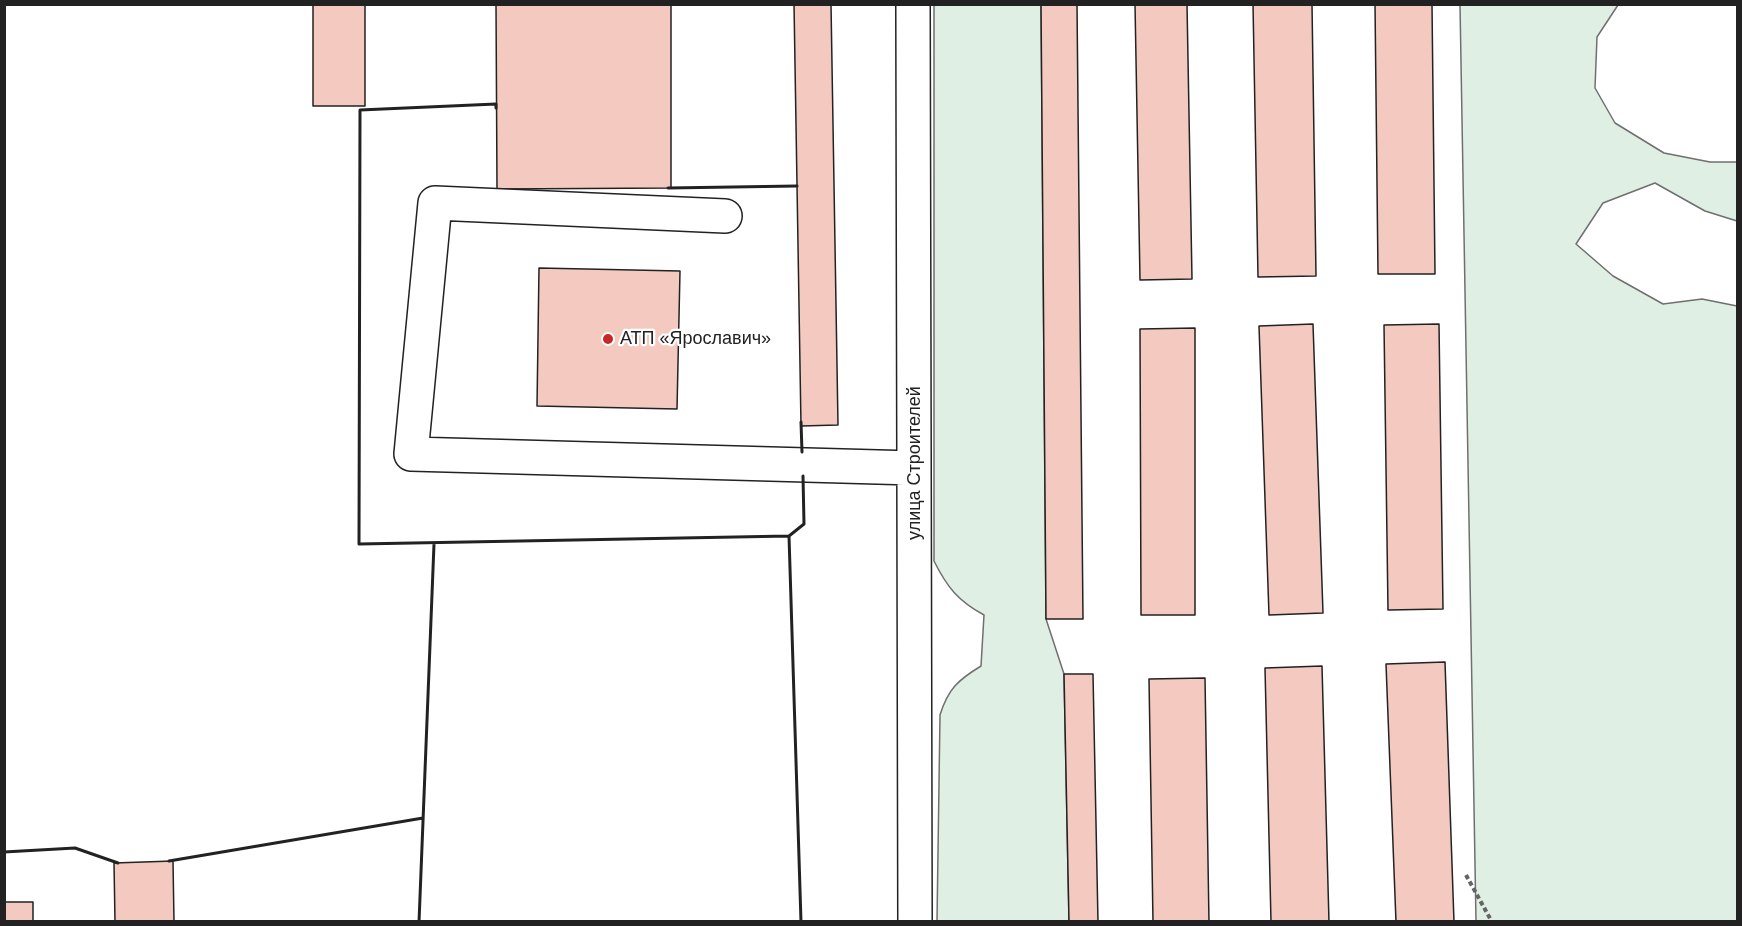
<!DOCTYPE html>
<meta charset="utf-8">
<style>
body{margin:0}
#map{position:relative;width:1742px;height:926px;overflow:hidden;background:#fff;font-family:Helvetica,sans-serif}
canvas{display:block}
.frame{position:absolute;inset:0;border:6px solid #222;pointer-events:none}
</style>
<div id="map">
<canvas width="1742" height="926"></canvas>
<div class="frame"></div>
</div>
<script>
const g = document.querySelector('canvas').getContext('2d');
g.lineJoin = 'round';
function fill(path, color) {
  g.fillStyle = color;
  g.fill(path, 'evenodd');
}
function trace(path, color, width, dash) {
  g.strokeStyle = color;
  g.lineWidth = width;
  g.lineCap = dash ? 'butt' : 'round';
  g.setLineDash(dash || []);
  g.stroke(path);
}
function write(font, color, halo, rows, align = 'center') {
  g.font = font + ' Helvetica,sans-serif';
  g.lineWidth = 4.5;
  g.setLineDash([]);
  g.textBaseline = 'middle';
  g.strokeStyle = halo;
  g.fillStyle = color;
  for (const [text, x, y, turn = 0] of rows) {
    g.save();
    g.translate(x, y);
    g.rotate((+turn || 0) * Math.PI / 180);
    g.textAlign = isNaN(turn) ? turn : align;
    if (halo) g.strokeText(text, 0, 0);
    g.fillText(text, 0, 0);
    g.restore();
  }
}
const green = new Path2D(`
 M 934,5 L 1041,5 L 1046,619 L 1064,674 L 1069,921 L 937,921 L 940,715 C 948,689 958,680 981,666 L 984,615 C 958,601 947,587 934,561 Z
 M 1460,5 L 1618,5 L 1597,37 L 1595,88 L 1615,123 L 1664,153 L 1710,162 L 1737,162 L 1737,221 L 1705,211 L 1655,183 L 1603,203 L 1576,244 L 1613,276 L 1663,304 L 1702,299 L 1737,306 L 1737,921 L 1476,921 Z`);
fill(green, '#e0efe3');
trace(green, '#6f6f6f', 1.5);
const building = new Path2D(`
 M 313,4 L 365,4 L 365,106 L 313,106 Z
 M 496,4 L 671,4 L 671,188 L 497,189 Z
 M 794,4 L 831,4 L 838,425 L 801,426 Z
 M 1041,4 L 1077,4 L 1083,619 L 1046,619 Z
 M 1135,4 L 1187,4 L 1192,279 L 1140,280 Z
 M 1253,4 L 1312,4 L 1316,276 L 1258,277 Z
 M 1375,4 L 1432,4 L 1435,274 L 1378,274 Z
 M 539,268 L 680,271 L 677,409 L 537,406 Z
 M 1313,324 L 1323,613 L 1269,615 L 1259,326 Z
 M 1439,324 L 1443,609 L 1388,610 L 1384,325 Z
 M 1195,328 L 1195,615 L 1141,615 L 1140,329 Z
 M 1445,662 L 1454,922 L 1396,922 L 1386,664 Z
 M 1322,666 L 1329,922 L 1271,922 L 1265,668 Z
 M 1064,674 L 1093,674 L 1098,922 L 1069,922 Z
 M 1205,678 L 1209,922 L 1153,922 L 1149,679 Z
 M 173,861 L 174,922 L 115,922 L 114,863 Z
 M 4,902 L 33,902 L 33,922 L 4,922 Z`);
fill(building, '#f3c9c0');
trace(building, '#222', 1.5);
const minor = new Path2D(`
 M 913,4 L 915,922
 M 725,216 L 435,203 L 411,454 L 914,468`);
trace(minor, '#222', 36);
trace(new Path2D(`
 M 1466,875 L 1492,922`), '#646464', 4, [4.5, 3]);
trace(minor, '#fff', 33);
trace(new Path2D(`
 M 496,108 L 496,104 L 360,110 L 359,544 L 789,536 L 804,524 L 803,476
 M 668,188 L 797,186
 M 801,422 L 802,452
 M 789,536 L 801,922
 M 4,852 L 75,848 L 118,863
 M 169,861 L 423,818
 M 419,922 L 434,544`), '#222', 3);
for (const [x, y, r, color] of [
 [608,339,6,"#c62828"]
]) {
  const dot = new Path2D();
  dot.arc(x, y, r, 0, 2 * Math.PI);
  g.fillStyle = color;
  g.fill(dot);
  trace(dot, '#fff', 2);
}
write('18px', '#222', '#fff', [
 ["АТП «Ярославич»",620,339]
], 'left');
write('18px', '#222', '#fff', [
 ["улица Строителей",915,463,-90]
]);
</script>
